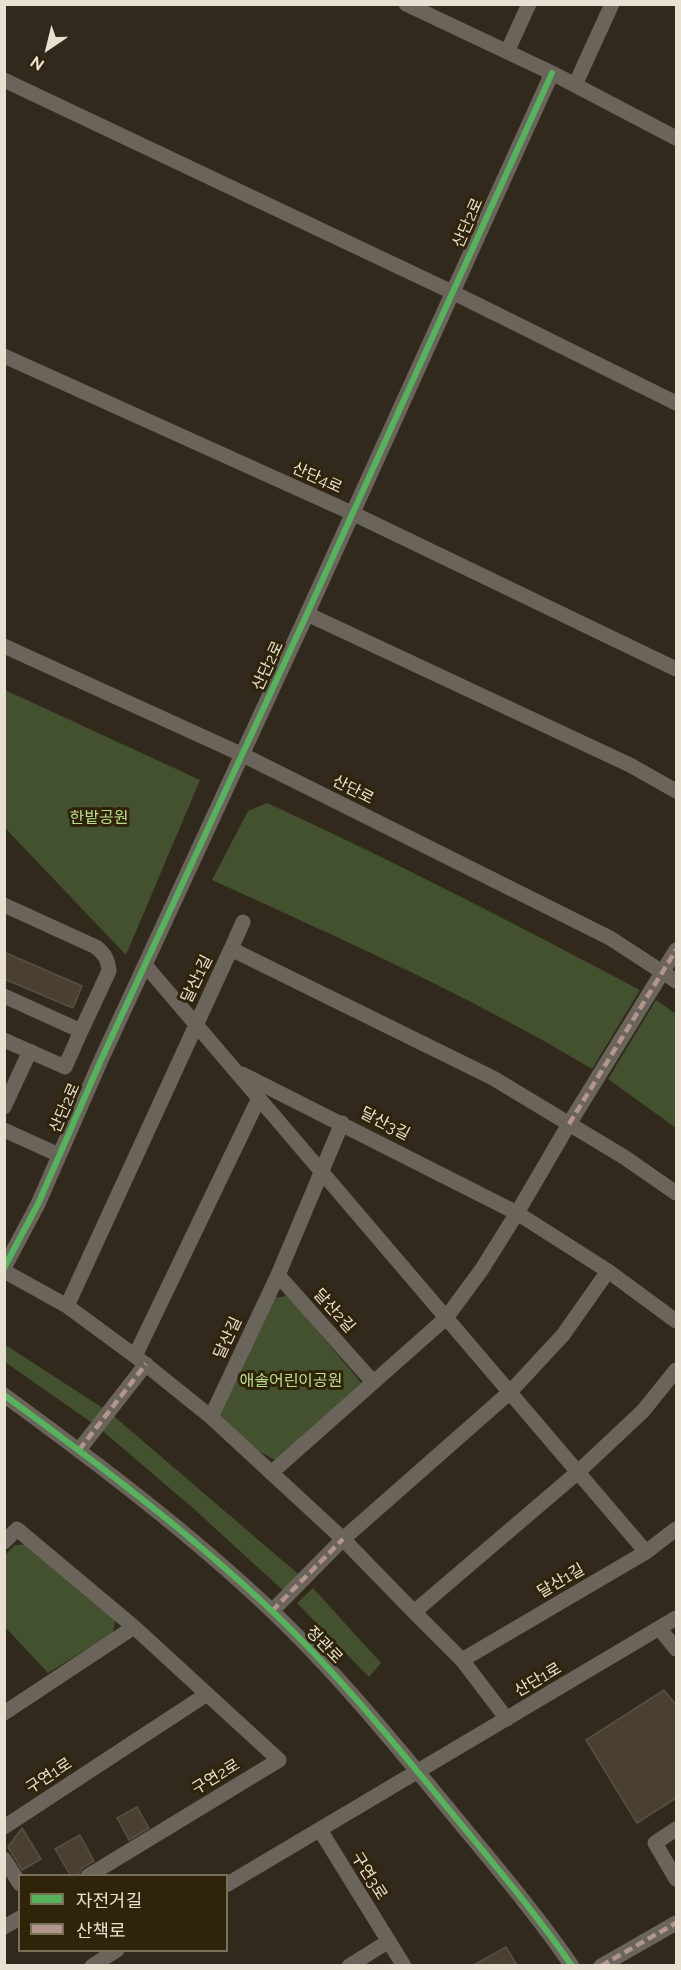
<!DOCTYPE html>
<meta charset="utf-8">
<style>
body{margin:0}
#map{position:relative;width:681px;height:1970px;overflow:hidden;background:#312a1c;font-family:Raleway,"Noto Sans KR",sans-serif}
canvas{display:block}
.frame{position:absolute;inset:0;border:6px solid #e8e1d2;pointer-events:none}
.legend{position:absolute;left:18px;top:1874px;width:210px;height:78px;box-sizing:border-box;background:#2f240a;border:2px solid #79705a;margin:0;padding:8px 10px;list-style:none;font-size:18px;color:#e8e1d2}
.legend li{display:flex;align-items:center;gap:12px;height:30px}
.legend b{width:30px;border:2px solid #79705a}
.north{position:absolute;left:18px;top:18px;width:60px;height:60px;-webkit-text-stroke:4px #2f240a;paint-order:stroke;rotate:215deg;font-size:16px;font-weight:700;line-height:24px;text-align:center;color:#e8e1d2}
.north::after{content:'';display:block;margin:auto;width:21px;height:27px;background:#e8e1d2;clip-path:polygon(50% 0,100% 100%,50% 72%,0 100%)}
</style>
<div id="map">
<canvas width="681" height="1970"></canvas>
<div class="frame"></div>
<ul class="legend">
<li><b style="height:8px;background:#56b35d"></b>자전거길</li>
<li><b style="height:8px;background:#b2968c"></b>산책로</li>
</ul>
<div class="north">N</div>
</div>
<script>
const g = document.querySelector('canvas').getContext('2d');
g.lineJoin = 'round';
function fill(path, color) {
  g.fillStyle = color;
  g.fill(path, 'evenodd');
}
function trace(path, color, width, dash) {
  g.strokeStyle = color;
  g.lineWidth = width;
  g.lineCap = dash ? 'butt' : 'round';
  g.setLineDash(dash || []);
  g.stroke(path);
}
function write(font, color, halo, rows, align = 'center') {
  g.font = font + ' Raleway,"Noto Sans KR",sans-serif';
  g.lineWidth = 6;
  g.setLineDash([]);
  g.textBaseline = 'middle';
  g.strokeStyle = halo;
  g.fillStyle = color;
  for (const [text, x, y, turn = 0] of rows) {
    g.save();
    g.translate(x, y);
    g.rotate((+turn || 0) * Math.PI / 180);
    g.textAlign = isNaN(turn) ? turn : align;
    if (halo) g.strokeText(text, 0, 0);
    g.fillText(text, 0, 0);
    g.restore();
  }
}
fill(new Path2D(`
 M 5,690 L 200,780 L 126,955 L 5,828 Z
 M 267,803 C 394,861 517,925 640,990 L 592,1069 C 471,996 341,939 212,880 L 248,811 Z
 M 656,1000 L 676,1014 L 676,1128 L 608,1079 Z
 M 288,1296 L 364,1386 L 277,1461 L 251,1447 L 218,1417 L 272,1298 Z
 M 4,1344 L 109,1412 L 304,1579 L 288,1595 L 194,1509 L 98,1427 L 5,1362 Z
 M 29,1544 L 116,1616 L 113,1633 L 48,1673 L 5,1627 L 4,1556 L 15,1545 Z
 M 313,1588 L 381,1663 L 369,1677 L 297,1603 Z`), '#43512e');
const building = new Path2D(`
 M 4,952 L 82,986 L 73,1008 L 4,979 Z
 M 664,1690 L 676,1705 L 676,1798 L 637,1823 L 586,1740 Z
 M 137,1807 L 149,1828 L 129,1840 L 117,1818 Z
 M 22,1828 L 41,1859 L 22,1870 L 8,1847 Z
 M 80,1835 L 94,1861 L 82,1868 L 78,1875 L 70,1875 L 55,1849 Z
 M 506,1947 L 517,1965 L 474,1965 Z`);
fill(building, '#4a4030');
trace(building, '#574f45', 1.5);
trace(new Path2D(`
 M 406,4 L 552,73 L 676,138
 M 507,52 L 529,4
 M 4,80 L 452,292 L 676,403
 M 575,85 L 612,4
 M 4,356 L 352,513 L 676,669
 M 307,614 L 630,765 L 676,791
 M 4,646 L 243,755 L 610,938 L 676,981
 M 4,905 L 96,947 C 105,954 108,960 109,971 L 81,1031
 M 228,956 L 243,922
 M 146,966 L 646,1552
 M 4,996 L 81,1031 L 65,1067 L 4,1040
 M 242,1074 L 517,1213 L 608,1271 L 676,1321
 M 4,1107 L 30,1051
 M 4,1130 L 59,1155
 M 4,1268 L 38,1204 L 101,1060 L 307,614 L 552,73
 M 4,1271 L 67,1306 L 135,1356 L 211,1417 L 343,1539 L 414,1612 L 462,1660 L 507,1719
 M 278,1275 L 373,1382
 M 67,1306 L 231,949 L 493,1078 L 624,1157 L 676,1193
 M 135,1356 L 259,1098
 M 4,1395 C 97,1463 190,1533 273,1612 C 338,1674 394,1743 451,1812 C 492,1862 535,1912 572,1966
 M 211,1417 L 278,1275 L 342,1123
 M 79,1450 L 146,1364
 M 271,1473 L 446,1318 L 482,1269 L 517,1213 L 569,1124 L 676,950
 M 4,1542 L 17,1529 L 134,1627
 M 272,1611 L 343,1539 L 510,1392 L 563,1335 L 608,1271
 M 414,1612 L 578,1472 L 643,1411 L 676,1370
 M 660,1629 L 676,1649
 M 462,1660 L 646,1552 L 676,1529
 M 4,1713 L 134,1627 L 207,1694
 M 4,1827 L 207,1694 L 279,1760 L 88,1876
 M 676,1829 L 655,1843 L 676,1879
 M 320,1830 L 404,1966
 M 4,1859 L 20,1884
 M 226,1885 L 676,1618
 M 4,1927 L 20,1918
 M 92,1966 L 117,1950
 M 349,1966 L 389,1941
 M 601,1966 L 676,1923`), '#6b645b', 15);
trace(new Path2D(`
 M 569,1124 L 676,950
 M 79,1450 L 146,1364
 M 272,1611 L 343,1539
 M 601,1966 L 676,1923`), '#b2968c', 4.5, [9, 4.5]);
trace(new Path2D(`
 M 4,1268 L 38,1204 L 101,1060 L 307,614 L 552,73
 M 4,1395 C 97,1463 190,1533 273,1612 C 338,1674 394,1743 451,1812 C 492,1862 535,1912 572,1966`), '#56b35d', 6);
write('16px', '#e8e1d2', '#2f240a', [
 ["산단2로",468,223,-66],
 ["산단4로",317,478,24],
 ["산단2로",268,666,-65],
 ["산단로",353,790,27],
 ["달산1길",197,979,-64],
 ["산단2로",65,1108,-66],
 ["달산3길",385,1124,27],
 ["달산2길",334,1311,48],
 ["달산길",228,1338,-65],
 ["달산1길",561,1581,-30],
 ["정관로",324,1645,46],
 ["산단1로",538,1680,-30],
 ["구연1로",49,1776,-33],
 ["구연2로",216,1777,-31],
 ["구연3로",369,1876,58]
]);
write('16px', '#b9df8d', '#2f240a', [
 ["한밭공원",99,818],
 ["애솔어린이공원",291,1381]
]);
</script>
